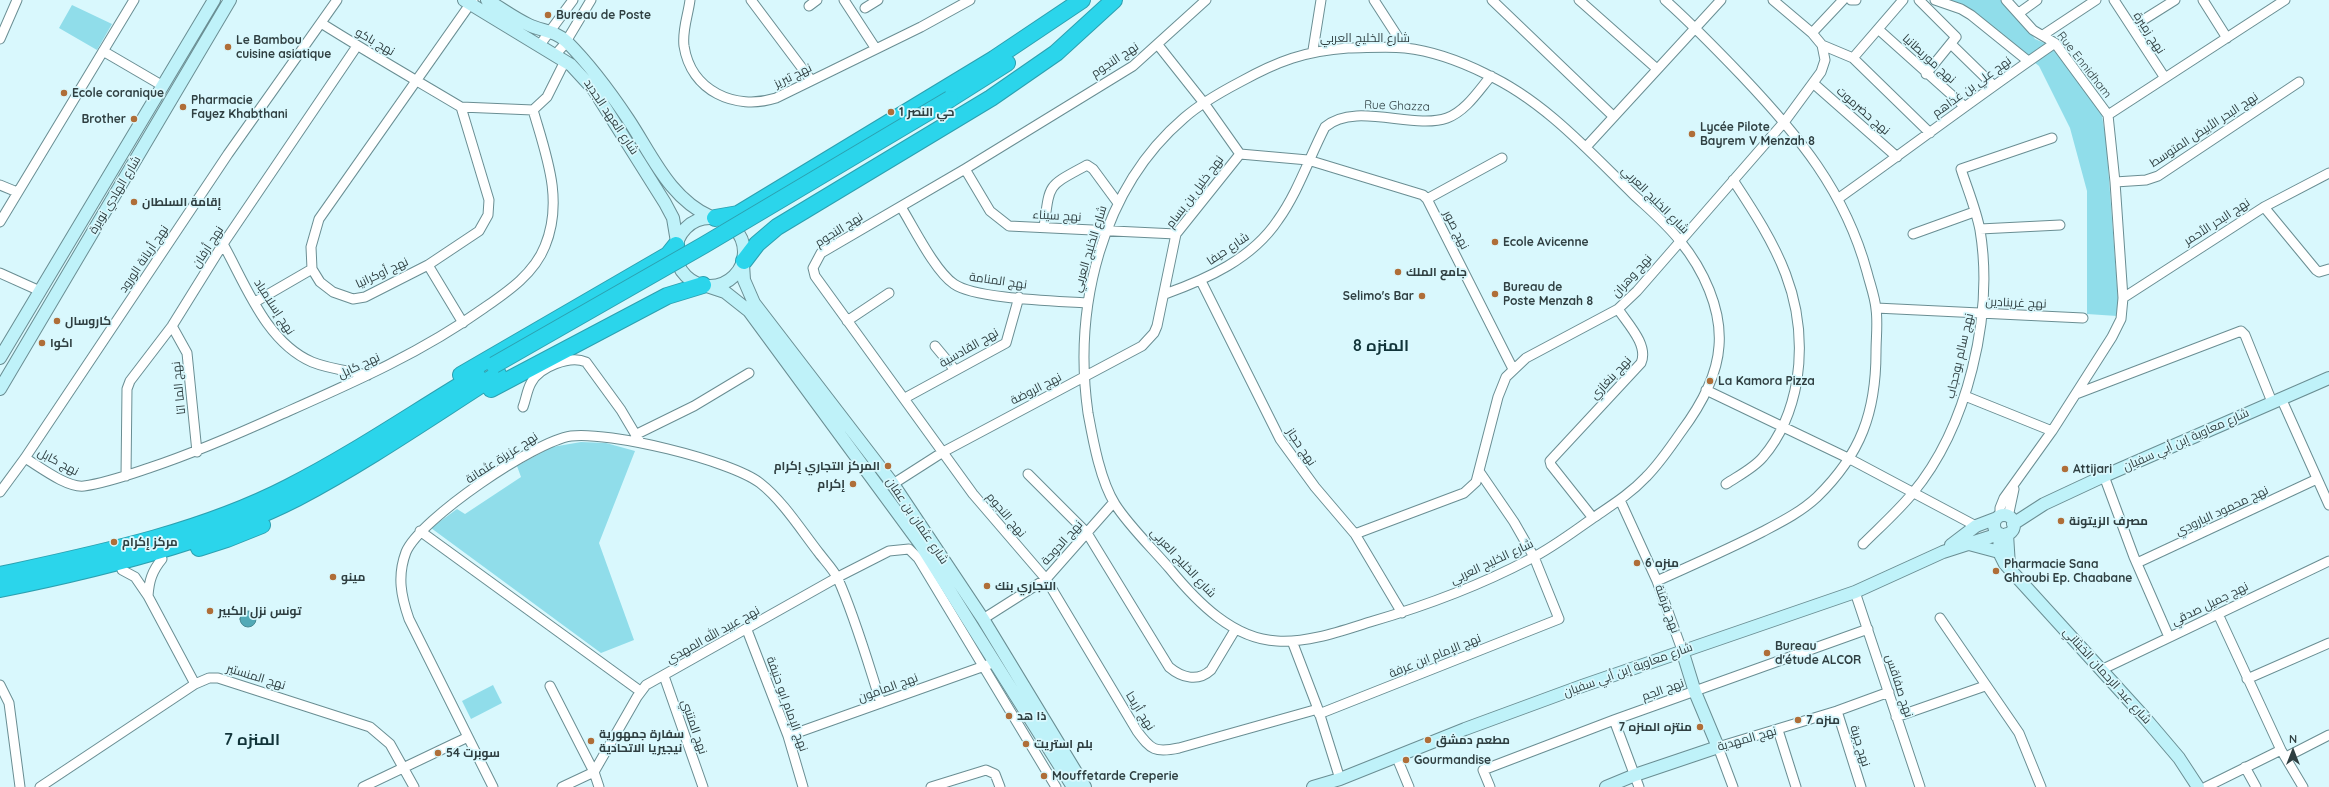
<!DOCTYPE html>
<meta charset="utf-8">
<style>
body{margin:0}
#map{position:relative;width:2329px;height:787px;overflow:hidden;background:#d9f8fd;font-family:Quicksand,sans-serif}
canvas{display:block}
.north{position:absolute;left:2273px;top:731px;width:40px;height:40px;-webkit-text-stroke:3px #d9f8fd;paint-order:stroke;rotate:0deg;font-size:11px;font-weight:700;line-height:16px;text-align:center;color:#2f3f41}
.north::after{content:'';display:block;margin:auto;width:14px;height:18px;background:#2f3f41;clip-path:polygon(50% 0,100% 100%,50% 72%,0 100%)}
</style>
<div id="map">
<canvas width="2329" height="787"></canvas>
<div class="north">N</div>
</div>
<script>
const g = document.querySelector('canvas').getContext('2d');
g.lineJoin = 'round';
function fill(path, color) {
  g.fillStyle = color;
  g.fill(path, 'evenodd');
}
function trace(path, color, width, dash) {
  g.strokeStyle = color;
  g.lineWidth = width;
  g.lineCap = dash ? 'butt' : 'round';
  g.setLineDash(dash || []);
  g.stroke(path);
}
function write(font, color, halo, rows, align = 'center') {
  g.font = font + ' Quicksand,Cairo,sans-serif';
  g.lineWidth = 3.5;
  g.setLineDash([]);
  g.textBaseline = 'middle';
  g.strokeStyle = halo;
  g.fillStyle = color;
  for (const [text, x, y, turn = 0] of rows) {
    g.save();
    g.translate(x, y);
    g.rotate((+turn || 0) * Math.PI / 180);
    g.textAlign = isNaN(turn) ? turn : align;
    if (halo) g.strokeText(text, 0, 0);
    g.fillText(text, 0, 0);
    g.restore();
  }
}
fill(new Path2D(`
 M 1947,0 L 2002,0 L 2017,15 L 2035,39 L 2051,46 L 2101,111 L 2106,139 L 2118,299 L 2117,316 L 2087,314 L 2087,191 L 2070,128 L 2039,66 L 1964,6 Z
 M 72,5 L 112,24 L 97,50 L 59,28 Z
 M 581,442 L 606,443 L 635,451 L 599,543 L 634,640 L 601,653 L 431,528 L 457,509 L 465,514 L 521,477 L 517,466 L 552,447 Z
 M 493,685 L 502,703 L 471,719 L 462,701 Z`), '#90ddea');
const water = new Path2D(`
 M240 619a8 8 0 1 1 16 0a8 8 0 1 1-16 0Z`);
fill(water, '#52a9b6');
trace(water, '#488993', 1);
const street = new Path2D(`
 M 690,0 C 688,16 682,30 684,46 C 691,91 735,111 776,98 L 921,27 L 970,0
 M 751,0 L 811,80
 M 844,0 L 876,49
 M 1206,0 L 1133,66 L 965,169 L 821,253 L 813,268 L 815,276 L 973,494 L 1046,579 L 1137,731 C 1151,750 1155,753 1179,748 L 1318,709
 M 1374,0 L 1405,48
 M 1492,0 L 1613,116
 M 1579,0 L 1657,69
 M 1851,0 L 1856,0
 M 1919,0 L 1956,37 L 1926,74
 M 1935,0 L 1961,9 L 1971,15 L 2028,61
 M 2114,0 L 2165,78
 M 2203,0 L 2227,38
 M 809,6 L 817,0
 M 865,8 L 878,0
 M 2019,13 L 2037,0
 M 321,23 C 367,52 414,79 461,107 L 489,200 L 488,215 L 479,231 L 428,265 L 365,297 L 353,299 L 333,292 L 320,282 L 312,269 L 311,247 L 319,219 L 473,0
 M 2132,27 L 2175,0
 M 1878,29 L 1964,106
 M 1812,33 L 1843,0
 M 2043,35 L 2096,0
 M 0,39 L 17,0
 M 1158,45 L 1204,103 L 1240,154
 M 1822,45 L 1853,58 L 1930,133
 M 1952,45 L 1993,85
 M 539,46 L 573,0
 M 1348,48 C 1366,48 1387,46 1405,48 C 1432,51 1462,62 1486,74 C 1543,100 1589,151 1633,194 C 1649,209 1667,224 1680,241 C 1703,269 1722,309 1719,346 C 1717,377 1699,408 1681,432 C 1670,448 1659,464 1646,477 C 1630,494 1612,505 1593,518 C 1573,532 1552,548 1530,559 C 1479,586 1425,606 1370,622 C 1341,631 1308,643 1277,641 C 1233,639 1197,602 1170,569 C 1153,549 1128,525 1115,504 C 1100,480 1093,440 1088,413 C 1073,308 1101,189 1184,118 C 1201,103 1221,92 1240,82 C 1278,61 1305,51 1348,48 Z
 M 1313,50 L 1321,0
 M 103,51 L 163,86
 M 555,55 L 564,45 L 591,0
 M 1853,58 L 1903,0
 M 1813,83 L 1897,157
 M 461,107 L 533,110 L 547,97 L 565,61
 M 2108,115 L 2285,0
 M 1586,147 L 1721,0
 M 1502,158 L 1427,199 L 1513,369
 M 965,169 L 990,211 L 1009,226 L 1176,234
 M 2115,182 L 2146,180 L 2158,176 L 2299,82
 M 0,185 L 17,192
 M 1839,198 C 1911,147 1982,93 2055,43
 M 901,207 C 914,228 935,271 954,284 C 975,299 1058,301 1086,303
 M 2264,207 L 2316,270 L 2319,272 L 2329,269
 M 0,222 L 134,0
 M 1044,227 C 1050,182 1047,187 1087,165 L 1093,169 L 1118,203
 M 1980,229 L 2060,225
 M 1913,234 L 1974,212
 M 223,244 C 246,285 266,342 312,362 C 329,369 350,371 368,375
 M 428,265 L 463,323
 M 0,273 L 40,291
 M 1201,281 L 1280,439 L 1315,487 L 1355,534 L 1402,613
 M 1165,294 C 1207,279 1252,259 1278,220 C 1298,192 1309,158 1325,127 C 1355,101 1413,130 1447,118 C 1466,111 1479,90 1491,76
 M 2123,298 L 2264,207 L 2329,173
 M 255,302 L 312,269
 M 1876,308 L 2083,318
 M 847,321 L 889,293
 M 172,326 L 187,353 L 197,452
 M 935,346 L 955,370
 M 1706,390 L 1850,459 L 1976,526
 M 2076,394 L 2241,331 L 2245,335 L 2272,402
 M 1965,396 L 2052,431
 M 905,398 L 1006,343 L 1019,297
 M 2281,398 L 2329,505
 M 523,407 C 526,399 527,390 531,383 C 539,367 570,355 586,362 L 621,410 L 640,442
 M 637,434 L 694,406 L 749,373
 M 25,458 C 40,467 67,488 84,486 C 106,483 128,475 149,468 C 194,453 238,434 282,414 C 352,383 421,353 484,308 C 507,292 534,274 545,246 C 564,200 546,155 533,110
 M 1028,474 L 1087,533 L 1169,667 C 1182,678 1198,682 1211,670 L 1235,630
 M 126,476 L 127,389 L 130,381 L 172,326 L 223,244 L 357,46
 M 2104,476 L 2134,557 L 2169,637
 M 893,484 L 943,452 L 1142,346 L 1154,333 L 1157,326 L 1176,234 L 1240,154 L 1308,160 L 1423,195 L 1427,199
 M 1726,484 C 1738,476 1754,468 1763,457 C 1782,435 1792,409 1797,380 C 1809,299 1776,245 1733,180
 M 0,492 L 25,458 L 228,154 L 337,0
 M 1620,500 L 1657,581 L 1682,650
 M 2000,516 L 2000,508 L 2004,498 L 2052,431 L 2112,337 L 2121,319 L 2123,298 L 2115,182 L 2108,115 L 2055,43 L 2033,30 L 2006,0
 M 2008,517 L 2014,489
 M 1593,518 L 1551,465 L 1550,461 L 1641,363 C 1649,345 1627,323 1618,309
 M 420,531 L 640,691
 M 1355,534 L 1464,493 L 1476,482 L 1498,397 L 1506,377 L 1526,358 L 1618,309 L 1637,291 L 1785,121 L 1821,72 L 1825,60 L 1822,45 L 1812,33 L 1773,0
 M 1863,544 C 1879,528 1897,512 1912,494 C 1968,427 1994,315 1980,230 C 1976,209 1967,188 1961,169 L 2052,138
 M 2137,563 L 2317,479
 M 122,570 L 135,577 L 148,596 L 195,684
 M 1657,581 C 1692,565 1727,550 1762,532 C 1781,522 1801,512 1817,497 C 1861,454 1876,412 1876,352 C 1876,338 1878,323 1876,309 C 1875,297 1870,284 1867,272 C 1845,191 1798,135 1742,76 C 1717,50 1692,24 1665,0
 M 1855,592 L 1920,787
 M 148,596 C 149,581 152,571 162,559
 M 2218,614 L 2281,750 L 2303,787
 M 1940,618 L 2019,733 L 2041,787
 M 983,619 L 1046,579 L 1114,502
 M 747,630 L 788,736 L 803,787
 M 1292,641 L 1318,709 L 1340,779
 M 2101,670 L 2329,561
 M 664,676 L 703,787
 M 2247,679 L 2329,643
 M 0,685 L 9,703 L 20,787
 M 550,686 L 594,772 L 599,787
 M 1837,711 L 1861,787
 M 1319,714 L 1559,619 L 1534,557 L 1514,522 L 1479,471
 M 1896,717 L 1985,686
 M 1614,720 L 1639,787
 M 1778,730 L 1796,787
 M 788,736 L 990,664
 M 2286,757 L 2329,735
 M 1397,758 L 1409,787
 M 2245,767 L 2256,787
 M 40,787 L 195,684 L 209,678 L 218,678 L 370,727 L 390,744 L 414,787
 M 363,787 L 468,737
 M 493,787 L 409,619 C 401,596 397,576 406,552 C 420,519 535,441 571,436 C 608,431 730,460 760,483 C 783,501 801,530 819,553 C 825,561 834,570 838,579 C 855,617 868,663 881,703
 M 562,787 L 594,772 L 637,697 L 646,685 L 838,577 L 889,551 L 909,549 L 918,558 L 1056,787
 M 931,787 L 986,770 L 995,774 L 1000,787
 M 1490,787 L 1483,770 L 1614,720 L 1868,629
 M 1733,787 L 1718,747 L 1837,711 L 1889,692
 M 2206,787 L 2281,750`);
const secondary = new Path2D(`
 M 464,0 L 571,65 L 594,90 L 665,203 L 673,218 L 677,242
 M 487,0 C 501,8 514,18 529,25 C 542,31 556,31 567,42 C 590,65 610,92 628,119 C 652,155 669,198 711,217
 M676 252a34 34 0 1 1 68 0a34 34 0 1 1-68 0Z
 M 743,264 L 744,280 L 754,303 L 893,484 L 983,619 L 1085,787
 M 707,286 L 725,292 L 749,311 L 921,545 L 1073,787
 M 0,358 L 214,0
 M 0,389 L 230,0
 M1994 525a10 10 0 1 1 20 0a10 10 0 1 1-20 0Z
 M 2013,524 L 2044,504 L 2104,476 L 2329,378
 M 2000,534 L 1999,552 L 2005,564 L 2145,718 L 2179,758 L 2198,787
 M 2007,534 L 2009,566
 M 1969,544 L 1999,552
 M 1951,545 L 1976,526 L 1997,518
 M 1313,787 L 1340,779 L 1465,729 L 1582,686 L 1855,592 L 1943,552 L 1999,534
 M 1606,787 L 1635,775 L 1718,747 L 1695,692 L 1682,650`);
const highway = new Path2D(`
 M 950,99 L 1007,63
 M 715,218 L 738,214 L 994,59 L 1082,0
 M 744,261 L 757,244 L 777,227 L 991,98 L 1056,53 L 1114,0
 M 461,375 L 668,255 L 676,245
 M 491,389 L 667,296 L 703,285
 M 199,548 L 227,539 L 262,525
 M 0,575 C 97,554 200,533 289,487 C 354,454 415,412 477,375
 M 0,589 C 95,570 211,542 297,498 C 367,461 432,416 498,374`);
trace(street, '#6a8e93', 11);
trace(secondary, '#6a8e93', 14);
trace(highway, '#2ca0b0', 18);
trace(street, '#fff', 9);
trace(secondary, '#bff2f9', 12);
trace(highway, '#2bd5eb', 16);
const highwayBridge = new Path2D(`
 M 494,365 L 704,245 L 950,99`);
trace(highwayBridge, '#2ca0b0', 18, []);
trace(highwayBridge, '#2bd5eb', 16);
for (const [x, y, r, color] of [
 [548,15,4,"#af6e38"],
 [228,47,4,"#af6e38"],
 [64,93,4,"#af6e38"],
 [183,107,4,"#af6e38"],
 [891,112,4,"#af6e38"],
 [134,119,4,"#af6e38"],
 [1692,134,4,"#af6e38"],
 [134,202,4,"#af6e38"],
 [1495,242,4,"#af6e38"],
 [1398,272,4,"#af6e38"],
 [1495,294,4,"#af6e38"],
 [1422,296,4,"#af6e38"],
 [57,321,4,"#af6e38"],
 [42,343,4,"#af6e38"],
 [1710,381,4,"#af6e38"],
 [888,466,4,"#af6e38"],
 [2065,469,4,"#af6e38"],
 [853,484,4,"#af6e38"],
 [2061,521,4,"#af6e38"],
 [114,542,4,"#af6e38"],
 [1637,563,4,"#af6e38"],
 [1996,571,4,"#af6e38"],
 [333,577,4,"#af6e38"],
 [987,586,4,"#af6e38"],
 [210,611,4,"#af6e38"],
 [1767,653,4,"#af6e38"],
 [1009,716,4,"#af6e38"],
 [1798,720,4,"#af6e38"],
 [1700,727,4,"#af6e38"],
 [1428,740,4,"#af6e38"],
 [591,741,4,"#af6e38"],
 [1026,744,4,"#af6e38"],
 [438,753,4,"#af6e38"],
 [1406,760,4,"#af6e38"],
 [1044,776,4,"#af6e38"]
]) {
  const dot = new Path2D();
  dot.arc(x, y, r, 0, 2 * Math.PI);
  g.fillStyle = color;
  g.fill(dot);
  trace(dot, '#d9f8fd', 1.5);
}
write('bold 12px', '#2f3f41', '#d9f8fd', [
 ["Bureau de Poste",556,15],
 ["Le Bambou",236,40],
 ["cuisine asiatique",236,54],
 ["Ecole coranique",72,93],
 ["Pharmacie",191,100],
 ["Fayez Khabthani",191,114],
 ["حي النصر 1",899,112],
 ["Brother",126,119,"right"],
 ["Lycée Pilote",1700,127],
 ["Bayrem V Menzah 8",1700,141],
 ["إقامة السلطان",142,202],
 ["Ecole Avicenne",1503,242],
 ["جامع الملك",1406,272],
 ["Bureau de",1503,287],
 ["Poste Menzah 8",1503,301],
 ["Selimo's Bar",1414,296,"right"],
 ["كاروسال",65,321],
 ["اكوا",50,343],
 ["La Kamora Pizza",1718,381],
 ["المركز التجاري إكرام",880,466,"right"],
 ["Attijari",2073,469],
 ["إكرام",845,484,"right"],
 ["مصرف الزيتونة",2069,521],
 ["مركز إكرام",122,542],
 ["منزه 6",1645,563],
 ["Pharmacie Sana",2004,564],
 ["Ghroubi Ep. Chaabane",2004,578],
 ["مينو",341,577],
 ["التجاري بنك",995,586],
 ["تونس نزل الكبير",218,611],
 ["Bureau",1775,646],
 ["d'étude ALCOR",1775,660],
 ["ذا هد",1017,716],
 ["منزه 7",1806,720],
 ["منتزه المنزه 7",1692,727,"right"],
 ["سفارة جمهورية",599,734],
 ["نيجيريا الاتحادية",599,748],
 ["مطعم دمشق",1436,740],
 ["بلم استريت",1034,744],
 ["سوبرت 54",446,753],
 ["Gourmandise",1414,760],
 ["Mouffetarde Creperie",1052,776]
], 'left');
write('12px', '#2f3f41', '#d9f8fd', [
 ["نهج زمبرة",2149,33,57],
 ["شارع الخليج العربي",1365,38],
 ["نهج باكو",375,42,30],
 ["نهج موريطانيا",1929,59,42],
 ["نهج النجوم",1115,60,-33],
 ["Rue Ennidham",2084,65,52],
 ["نهج تبريز",793,76,-26],
 ["نهج علي بن غذاهم",1972,87,-36],
 ["Rue Ghazza",1397,106,2],
 ["نهج حضرموت",1863,111,41],
 ["شارع العهد الجديد",611,117,56],
 ["نهج البحر الأبيض المتوسط",2204,130,-33],
 ["نهج خليل بن بسام",1195,192,-53],
 ["شارع الهادي نويرة",115,195,-59],
 ["شارع الخليج العربي",1655,200,45],
 ["نهج سيناء",1057,216,3],
 ["نهج البحر الأحمر",2217,222,-33],
 ["نهج النجوم",839,230,-32],
 ["نهج صور",1456,230,63],
 ["نهج أرفان",208,247,-57],
 ["شارع الخليج العربي",1090,249,-73],
 ["شارع حيفا",1228,249,-34],
 ["نهج أريانة الورود",144,259,-56],
 ["نهج أوكرانيا",382,273,-25],
 ["نهج وهران",1632,276,-48],
 ["نهج المنامة",998,281,8],
 ["نهج غرينادين",2016,303,2],
 ["نهج إسلامباد",274,307,57],
 ["نهج القادسية",969,348,-30],
 ["نهج سالم بوحجاب",1960,356,-77],
 ["نهج كابل",359,366,-25],
 ["نهج بنغازي",1611,378,-47],
 ["نهج الما اتا",179,388,-96],
 ["نهج الروضة",1036,389,-27],
 ["شارع معاوية إبن أبي سفيان",2186,440,-24],
 ["نهج حجاز",1301,447,56],
 ["نهج عزيزة عثمانة",502,458,-33],
 ["نهج كابل",58,462,28],
 ["نهج محمود البارودي",2222,511,-25],
 ["نهج النجوم",1006,515,50],
 ["شارع عثمان بن عفان",917,521,56],
 ["نهج الدوحة",1062,543,-48],
 ["شارع الخليج العربي",1492,562,-25],
 ["شارع الخليج العربي",1183,563,47],
 ["نهج جميل صدقي",2210,604,-26],
 ["نهج قرقنة",1667,609,70],
 ["نهج عبيد الله المهدي",713,635,-29],
 ["نهج الإمام ابن عرفة",1435,656,-22],
 ["شارع معاوية إبن أبي سفيان",1628,670,-20],
 ["شارع عبد الرحمان الخبثاني",2107,676,48],
 ["نهج المنستير",256,677,17],
 ["نهج صفاقس",1899,686,72],
 ["نهج المامون",888,688,-20],
 ["نهج الجم",1663,690,-19],
 ["نهج الإمام ابو حنيفة",787,704,70],
 ["نهج أريحا",1140,711,58],
 ["نهج المتنبي",694,727,71],
 ["نهج المهدية",1747,739,-16],
 ["نهج جربة",1860,746,73]
]);
write('bold 16px', '#113439', '#d9f8fd', [
 ["المنزه 8",1381,346],
 ["المنزه 7",252,740]
]);
</script>
